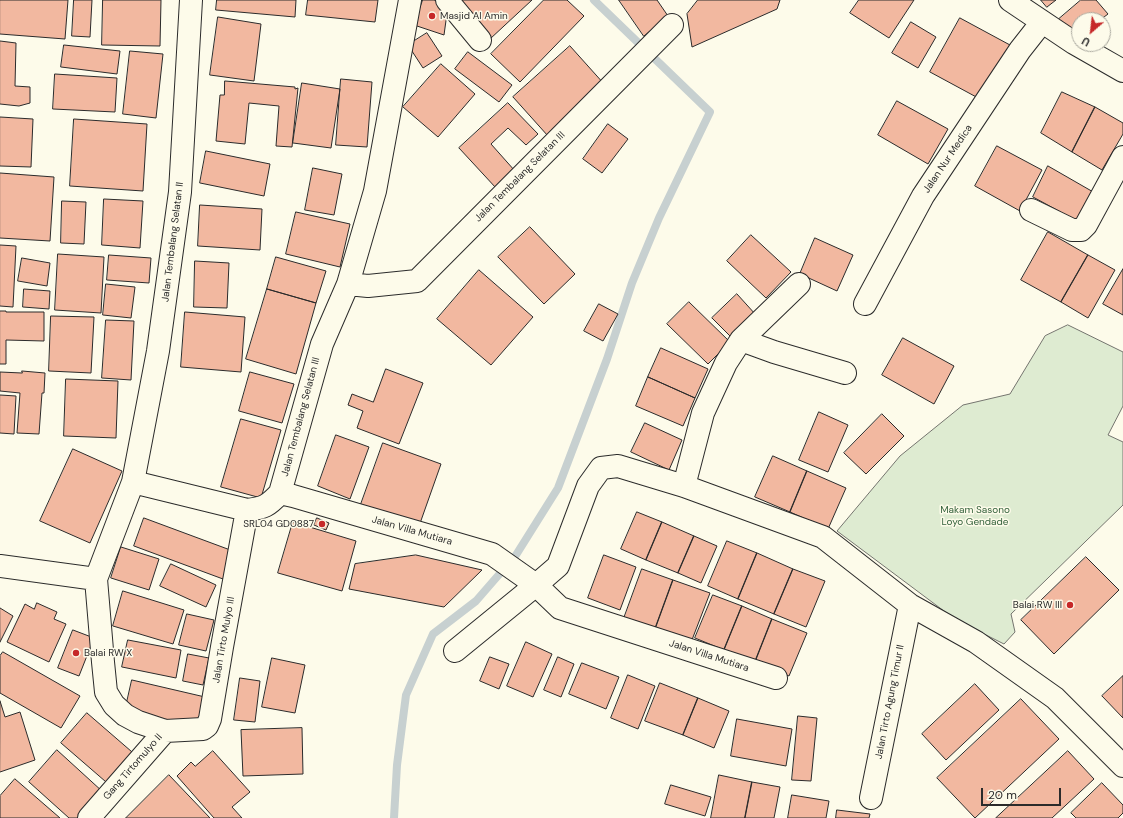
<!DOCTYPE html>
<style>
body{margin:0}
#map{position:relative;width:1123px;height:818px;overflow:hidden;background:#fdfbea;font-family:"DM Sans",sans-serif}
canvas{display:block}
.north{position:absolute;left:1071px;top:12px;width:40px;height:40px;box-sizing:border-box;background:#fdfbea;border:1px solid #a9a89e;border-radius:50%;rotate:208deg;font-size:11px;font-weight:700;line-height:16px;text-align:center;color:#2b2b2b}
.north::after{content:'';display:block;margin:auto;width:14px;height:18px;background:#c62828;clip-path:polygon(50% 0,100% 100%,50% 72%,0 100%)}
.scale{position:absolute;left:981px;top:788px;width:80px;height:18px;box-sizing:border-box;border:2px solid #2b2b2b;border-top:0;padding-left:5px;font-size:12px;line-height:14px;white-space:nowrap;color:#2b2b2b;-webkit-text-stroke:3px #fdfbea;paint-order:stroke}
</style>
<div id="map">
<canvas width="1123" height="818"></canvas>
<div class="north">U</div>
<div class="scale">20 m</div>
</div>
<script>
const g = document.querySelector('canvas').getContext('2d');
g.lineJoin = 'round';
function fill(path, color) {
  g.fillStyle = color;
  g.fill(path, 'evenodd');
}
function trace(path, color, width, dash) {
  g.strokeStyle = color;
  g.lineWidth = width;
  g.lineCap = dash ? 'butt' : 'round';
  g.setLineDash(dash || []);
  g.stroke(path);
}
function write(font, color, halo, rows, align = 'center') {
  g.font = font + ' "DM Sans",sans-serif';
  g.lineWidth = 3;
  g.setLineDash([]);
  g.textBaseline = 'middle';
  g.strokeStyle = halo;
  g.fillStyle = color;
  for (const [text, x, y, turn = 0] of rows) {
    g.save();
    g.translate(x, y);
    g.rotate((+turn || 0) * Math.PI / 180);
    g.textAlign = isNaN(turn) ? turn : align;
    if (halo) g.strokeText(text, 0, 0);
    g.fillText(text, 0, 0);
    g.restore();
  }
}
const green = new Path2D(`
 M 1068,325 L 1123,352 L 1123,406 L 1108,435 L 1123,442 L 1123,505 L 1011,614 L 1015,632 L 1004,644 L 956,620 L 837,531 L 900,456 L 963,405 L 1010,394 L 1045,336 Z`);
fill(green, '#deebd1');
trace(green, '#74746e', 1);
trace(new Path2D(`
 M 394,818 L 397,765 L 406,695 L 433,634 L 476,601 L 516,555 L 558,488 L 607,359 L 632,283 L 659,218 L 710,112 L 594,0`), '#c7d0d0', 8);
const building = new Path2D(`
 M 0,0 L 68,0 L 65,39 L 0,34 Z
 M 74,0 L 92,0 L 90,37 L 72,36 Z
 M 103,0 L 161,0 L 160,46 L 102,45 Z
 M 217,0 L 296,0 L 295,17 L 216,10 Z
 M 308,0 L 378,0 L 375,22 L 306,15 Z
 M 423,0 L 434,0 L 448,6 L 444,35 L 414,25 Z
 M 455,0 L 532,0 L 490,39 Z
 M 544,0 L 567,0 L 584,16 L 520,82 L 491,54 Z
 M 619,0 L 657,0 L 668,16 L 644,36 Z
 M 698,0 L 780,0 L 777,9 L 692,47 L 687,14 Z
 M 859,0 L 914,0 L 889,38 L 850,13 Z
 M 1041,0 L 1056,0 L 1047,7 Z
 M 1081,0 L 1096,0 L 1108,14 L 1100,20 L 1079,20 L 1079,38 L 1077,40 L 1059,19 Z
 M 218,17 L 261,24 L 254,81 L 210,75 Z
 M 960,18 L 1010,45 L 980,99 L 930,72 Z
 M 911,22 L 936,37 L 918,68 L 892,53 Z
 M 427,33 L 442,56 L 423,68 L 408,45 Z
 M 0,41 L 16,43 L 15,86 L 30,87 L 30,103 L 19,106 L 0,104 Z
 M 64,45 L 120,51 L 117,74 L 61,67 Z
 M 570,46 L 605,85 L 548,136 L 513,97 Z
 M 130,51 L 163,54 L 156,118 L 123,114 Z
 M 468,52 L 512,85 L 499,102 L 455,69 Z
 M 441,64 L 475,94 L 438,137 L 403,107 Z
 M 55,74 L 117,78 L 115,112 L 53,109 Z
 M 341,79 L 372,82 L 367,147 L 336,145 Z
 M 225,81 L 295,87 L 295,89 L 298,88 L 292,147 L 276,146 L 279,106 L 249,103 L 245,144 L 216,141 L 220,95 L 224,95 Z
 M 302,83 L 340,89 L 331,148 L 293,143 Z
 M 1062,92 L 1095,107 L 1072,152 L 1041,133 Z
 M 897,101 L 948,129 L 928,164 L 878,135 Z
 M 508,103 L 538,134 L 526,145 L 508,128 L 491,144 L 515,171 L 496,188 L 459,148 Z
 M 1095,107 L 1123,123 L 1123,134 L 1102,170 L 1072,152 Z
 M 0,117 L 33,119 L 31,167 L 0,166 Z
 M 74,119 L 147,124 L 143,191 L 70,186 Z
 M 608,124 L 628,139 L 602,173 L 583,159 Z
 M 997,146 L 1042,170 L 1020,211 L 975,186 Z
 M 206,151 L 270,164 L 264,196 L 200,183 Z
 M 1048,166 L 1095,193 L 1079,222 L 1033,197 Z
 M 313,168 L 342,174 L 334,215 L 305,210 Z
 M 0,173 L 54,177 L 50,241 L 0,238 Z
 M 104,199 L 143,201 L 140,248 L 102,245 Z
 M 62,201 L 86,202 L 84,244 L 61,243 Z
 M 200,205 L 262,209 L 260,250 L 198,246 Z
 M 296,212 L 350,224 L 340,267 L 286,254 Z
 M 530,227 L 575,274 L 544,304 L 498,257 Z
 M 1048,232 L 1088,255 L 1061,302 L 1021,280 Z
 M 751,235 L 791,272 L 766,298 L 727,261 Z
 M 815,238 L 853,255 L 837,291 L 800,274 Z
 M 0,245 L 16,246 L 13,307 L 0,306 Z
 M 58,254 L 104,257 L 101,313 L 55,310 Z
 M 109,255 L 151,258 L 149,283 L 107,280 Z
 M 1088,255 L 1115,270 L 1088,318 L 1061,302 Z
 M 276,257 L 326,271 L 316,303 L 267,289 Z
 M 22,258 L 50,263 L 47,286 L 18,281 Z
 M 195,261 L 229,263 L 227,308 L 194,307 Z
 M 1123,269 L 1123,315 L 1103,304 Z
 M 479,270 L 533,317 L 491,365 L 437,319 Z
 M 106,284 L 135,287 L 131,318 L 103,315 Z
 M 24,289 L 50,291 L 49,309 L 23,307 Z
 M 267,289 L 316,303 L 296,374 L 246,359 Z
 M 737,294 L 756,315 L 732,338 L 712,318 Z
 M 689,302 L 730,342 L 708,364 L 667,324 Z
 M 599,304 L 618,314 L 603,341 L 584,331 Z
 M 0,311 L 6,311 L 6,312 L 44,312 L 44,341 L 6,340 L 6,364 L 0,364 Z
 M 185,312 L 245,317 L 241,372 L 181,367 Z
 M 51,316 L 94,317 L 91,373 L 49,371 Z
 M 106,320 L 134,321 L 131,380 L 102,378 Z
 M 903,338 L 954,366 L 934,404 L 882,375 Z
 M 661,348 L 708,369 L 695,398 L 648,377 Z
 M 386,369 L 423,383 L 399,444 L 357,428 L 363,411 L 348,405 L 352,394 L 373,402 Z
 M 22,371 L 45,373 L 44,393 L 42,393 L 39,434 L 17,433 L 20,393 L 0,391 L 0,372 L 22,373 Z
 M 250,372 L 294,384 L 282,423 L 239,411 Z
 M 648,377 L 695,398 L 683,426 L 636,406 Z
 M 66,379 L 118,381 L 116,438 L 64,436 Z
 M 0,395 L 16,396 L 14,434 L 0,433 Z
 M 819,412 L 848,425 L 828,472 L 799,460 Z
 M 882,414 L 904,436 L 866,474 L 844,453 Z
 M 241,419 L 281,430 L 261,498 L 221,487 Z
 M 645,423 L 682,440 L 669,470 L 631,452 Z
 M 336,435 L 369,447 L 350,499 L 318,486 Z
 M 383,443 L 441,464 L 418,529 L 360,507 Z
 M 73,449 L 122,471 L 90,543 L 40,521 Z
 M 773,456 L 807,471 L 790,512 L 755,497 Z
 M 807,471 L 846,488 L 828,529 L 790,512 Z
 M 637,512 L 662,522 L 646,560 L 621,549 Z
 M 144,518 L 233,551 L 223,579 L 134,546 Z
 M 317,518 L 329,523 L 326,530 L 314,525 Z
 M 293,522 L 356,541 L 342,591 L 278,573 Z
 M 662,522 L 694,536 L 678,573 L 646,560 Z
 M 694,536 L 717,546 L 701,583 L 678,573 Z
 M 727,541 L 757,553 L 738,599 L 708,586 Z
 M 121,547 L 159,559 L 149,590 L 111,578 Z
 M 757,553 L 793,569 L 774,614 L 738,599 Z
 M 416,555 L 482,570 L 444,607 L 349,589 L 355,564 Z
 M 604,555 L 636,567 L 620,610 L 588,598 Z
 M 1086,557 L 1119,590 L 1054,654 L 1021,620 Z
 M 171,564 L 216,585 L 206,607 L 160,586 Z
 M 642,569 L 673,580 L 654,632 L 623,621 Z
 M 793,569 L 825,581 L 806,627 L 774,614 Z
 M 673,580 L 710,593 L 690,645 L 654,632 Z
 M 123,591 L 184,610 L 173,644 L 113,626 Z
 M 713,595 L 742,606 L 724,650 L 695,638 Z
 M 37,603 L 57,612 L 54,619 L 66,624 L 49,662 L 7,642 L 25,604 L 34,609 Z
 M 742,606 L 772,619 L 755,662 L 724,650 Z
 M 0,608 L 13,616 L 0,642 Z
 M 187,614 L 214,620 L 206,651 L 179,645 Z
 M 772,619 L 807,633 L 789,676 L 755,662 Z
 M 73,630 L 94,638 L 79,676 L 58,668 Z
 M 128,640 L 181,650 L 176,678 L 122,667 Z
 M 526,642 L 552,654 L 533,697 L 507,686 Z
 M 3,652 L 80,696 L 61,728 L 0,693 L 0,656 Z
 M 188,654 L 209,658 L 203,685 L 183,681 Z
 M 490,657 L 509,664 L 499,689 L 480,681 Z
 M 558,657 L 574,664 L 561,697 L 544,690 Z
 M 272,658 L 305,665 L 295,713 L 262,707 Z
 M 582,663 L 619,677 L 606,709 L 569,694 Z
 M 628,675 L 655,686 L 638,729 L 611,718 Z
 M 1123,676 L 1123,718 L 1102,696 Z
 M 240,678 L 260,681 L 255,722 L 234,720 Z
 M 132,680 L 205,697 L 197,728 L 125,711 Z
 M 660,683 L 698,698 L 683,735 L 645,721 Z
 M 975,684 L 999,710 L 946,760 L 922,734 Z
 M 698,698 L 729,711 L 714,748 L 683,735 Z
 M 1021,699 L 1059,739 L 975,818 L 937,778 Z
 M 0,701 L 5,717 L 20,712 L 35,760 L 0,772 Z
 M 87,713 L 139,758 L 113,788 L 61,743 Z
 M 798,716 L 817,718 L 811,781 L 792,780 Z
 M 737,719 L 792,729 L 786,766 L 731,756 Z
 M 302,728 L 303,774 L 243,776 L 241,730 Z
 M 57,750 L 103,792 L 79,818 L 69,818 L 29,782 Z
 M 213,751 L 250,792 L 232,807 L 242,818 L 214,818 L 177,776 L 191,762 L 195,766 Z
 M 1068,751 L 1094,779 L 1052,818 L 996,818 Z
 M 169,775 L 210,818 L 126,818 Z
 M 719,775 L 752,782 L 745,818 L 711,818 Z
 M 15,779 L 60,818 L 0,818 L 0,796 Z
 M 752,782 L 780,787 L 774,818 L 745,818 Z
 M 1102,783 L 1123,805 L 1123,813 L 1118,818 L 1076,818 L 1071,813 Z
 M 671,785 L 711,797 L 705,816 L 665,804 Z
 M 792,795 L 829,801 L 826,818 L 788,818 Z
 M 837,810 L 870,814 L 869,818 L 836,818 Z`);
fill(building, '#f2b8a0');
trace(building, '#2b2b2b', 1);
const street = new Path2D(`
 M 447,0 L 480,40
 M 1010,0 L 1074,43 L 1123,71
 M 1031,210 L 1072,230 L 1081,230 L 1086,225 L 1123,157
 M 348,284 L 368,286 L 417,281 L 672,25
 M 865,304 L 923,196 L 1020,50 L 1042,22
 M 741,340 L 799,284
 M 133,482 L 158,351 L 180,192 L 191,0
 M 684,486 L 703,413 L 726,363 L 741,340 L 774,352 L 845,373
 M 280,493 L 293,496 L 492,554 L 536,585 L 558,566 L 588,486 L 601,468 L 618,466 L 684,486 L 823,537 L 910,605 L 976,642 L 1055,698 L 1123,766
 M 0,566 L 96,579 L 133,482 L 247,510 C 264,508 268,506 280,493 L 322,344 L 348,284 L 375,191 L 410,0
 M 455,651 L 536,585 L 560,608 L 776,678
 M 165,731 L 203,729 L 207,726 L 210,719 L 222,647 L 247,510
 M 871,798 L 910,605
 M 89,818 L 165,731 L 138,722 L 125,715 L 114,705 L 106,692 L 103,662 L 96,579`);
trace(street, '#2b2b2b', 24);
trace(street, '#fdfbea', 22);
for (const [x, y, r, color] of [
 [432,16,4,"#c62828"],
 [322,524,4,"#c62828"],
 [1070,605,4,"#c62828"],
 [76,653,4,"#c62828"]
]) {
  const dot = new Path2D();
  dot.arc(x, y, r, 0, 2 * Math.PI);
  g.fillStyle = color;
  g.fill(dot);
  trace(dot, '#fdfbea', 1.5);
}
write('10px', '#2b2b2b', '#fdfbea', [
 ["Masjid Al Amin",440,16],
 ["SRL04 GD0887",314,524,"right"],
 ["Balai RW III",1062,605,"right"],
 ["Balai RW X",84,653]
], 'left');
write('10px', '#2b2b2b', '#fdfbea', [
 ["Jalan Nur Medica",948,159,-56],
 ["Jalan Tembalang Selatan III",520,177,-45],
 ["Jalan Tembalang Selatan II",173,242,-83],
 ["Jalan Tembalang Selatan III",301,417,-75],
 ["Jalan Villa Mutiara",412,531,16],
 ["Jalan Tirto Mulyo III",224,640,-80],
 ["Jalan Villa Mutiara",709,656,18],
 ["Jalan Tirto Agung Timur II",890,702,-79],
 ["Gang Tirtomulyo II",133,767,-49]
]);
write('10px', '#34623c', '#fdfbea', [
 ["Makam Sasono",975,510],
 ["Loyo Gendade",975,522]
]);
</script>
